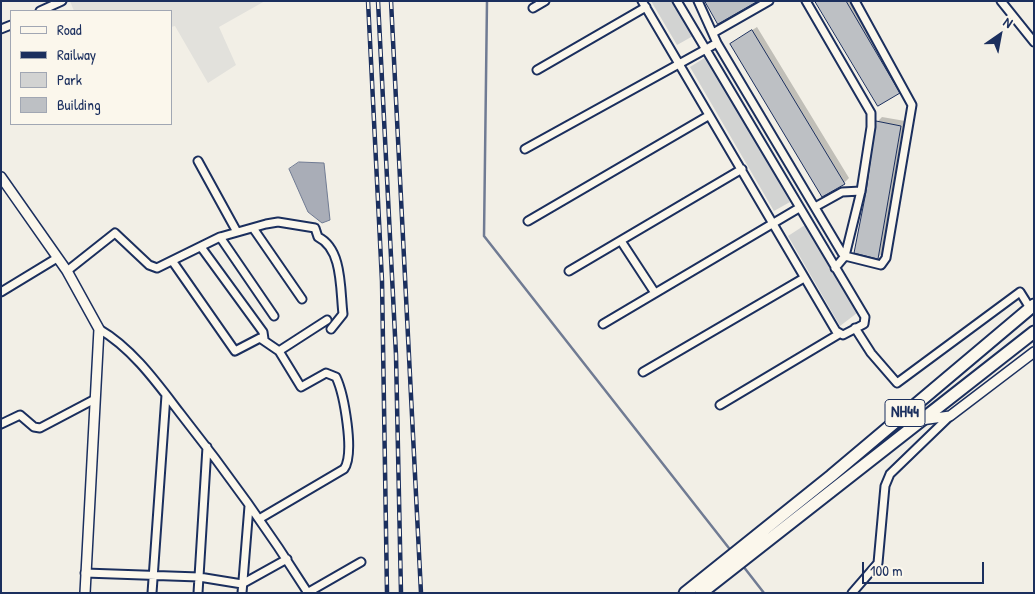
<!DOCTYPE html>
<style>
body{margin:0}
#map{position:relative;width:1035px;height:594px;overflow:hidden;background:#f2efe6;font-family:"Patrick Hand",sans-serif}
canvas{display:block}
.frame{position:absolute;inset:0;border:2px solid #1b2f5e;pointer-events:none}
.legend{position:absolute;left:10px;top:10px;width:162px;height:115px;box-sizing:border-box;background:#fbf7ec;border:1px solid #a1a7b3;margin:0;padding:6px 9px;list-style:none;font-size:15px;color:#1b2f5e}
.legend li{display:flex;align-items:center;gap:10px;height:25px}
.legend b{width:25px;border:1px solid #a1a7b3}
.north{position:absolute;left:975px;top:10px;width:50px;height:50px;-webkit-text-stroke:4px #fbf7ec;paint-order:stroke;rotate:33deg;font-size:14px;font-weight:700;line-height:20px;text-align:center;color:#1b2f5e}
.north::after{content:'';display:block;margin:auto;width:18px;height:22px;background:#1b2f5e;clip-path:polygon(50% 0,100% 100%,50% 72%,0 100%)}
.scale{position:absolute;left:862px;top:562px;width:122px;height:22px;box-sizing:border-box;border:2px solid #1b2f5e;border-top:0;padding-left:6px;font-size:15px;line-height:18px;white-space:nowrap;color:#1b2f5e;-webkit-text-stroke:4px #fbf7ec;paint-order:stroke}
</style>
<div id="map">
<canvas width="1035" height="594"></canvas>
<div class="frame"></div>
<ul class="legend">
<li><b style="height:6px;background:#fbf7ec"></b>Road</li>
<li><b style="height:6px;background:#1b2f5e"></b>Railway</li>
<li><b style="height:14px;background:#d2d3d2"></b>Park</li>
<li><b style="height:14px;background:#bdc0c4"></b>Building</li>
</ul>
<div class="north">N</div>
<div class="scale">100 m</div>
</div>
<script>
const g = document.querySelector('canvas').getContext('2d');
g.lineJoin = 'round';
function fill(path, color) {
  g.fillStyle = color;
  g.fill(path, 'evenodd');
}
function trace(path, color, width, dash) {
  g.strokeStyle = color;
  g.lineWidth = width;
  g.lineCap = dash ? 'butt' : 'round';
  g.setLineDash(dash || []);
  g.stroke(path);
}
function write(font, color, halo, rows, align = 'center') {
  g.font = font + ' "Patrick Hand",sans-serif';
  g.lineWidth = 5;
  g.setLineDash([]);
  g.textBaseline = 'middle';
  g.strokeStyle = halo;
  g.fillStyle = color;
  for (const [text, x, y, turn = 0] of rows) {
    g.save();
    g.translate(x, y);
    g.rotate((+turn || 0) * Math.PI / 180);
    g.textAlign = isNaN(turn) ? turn : align;
    if (halo) g.strokeText(text, 0, 0);
    g.fillText(text, 0, 0);
    g.restore();
  }
}
fill(new Path2D(`
 M 70,1 L 265,1 L 219,27 L 236,65 L 208,83 L 175,26 L 171,27 L 171,11 L 74,11 Z`), '#e2e1dc');
fill(new Path2D(`
 M 651,1 L 673,1 L 693,36 L 677,45 Z
 M 706,57 L 790,202 L 774,211 L 690,67 Z
 M 805,225 L 857,313 L 840,326 L 788,236 Z`), '#d2d3d2');
const water = new Path2D(`
 M 299,162 L 324,163 L 330,220 L 322,223 L 308,212 L 289,169 Z`);
fill(water, '#a9adb7');
trace(water, '#707b93', 1);
fill(new Path2D(`
 M 816,1 L 853,1 L 904,88 L 899,92 Z
 M 757,27 L 849,178 L 844,183 L 731,44 Z
 M 882,117 L 905,121 L 883,253 L 878,257 L 867,192 L 877,122 Z`), '#0003');
trace(new Path2D(`
 M 487,1 L 484,236 L 732,552
 M 743,566 L 764,593`), '#707b93', 2.5);
const building = new Path2D(`
 M 705,1 L 758,1 L 718,24 Z
 M 815,1 L 846,1 L 900,93 L 878,106 Z
 M 752,30 L 845,184 L 822,197 L 730,44 Z
 M 876,121 L 901,126 L 878,259 L 854,253 L 866,192 Z`);
fill(building, '#bdc0c4');
trace(building, '#1b2f5e', 1);
const minor = new Path2D(`
 M 642,1 L 836,331 L 843,335 L 864,324 L 865,317 L 677,1
 M 806,1 L 871,113 L 871,127 L 861,191 L 845,256 L 835,268
 M 1001,1 L 1034,42
 M 533,8 L 545,1
 M 40,11 L 62,1
 M 1,29 L 11,25
 M 713,33 L 769,1
 M 717,43 L 842,253 L 845,256 L 881,265 L 886,258 L 912,105 L 855,1
 M 537,70 L 646,7
 M 525,149 L 717,43 L 698,1
 M 198,161 L 237,232
 M 815,207 L 842,192 L 861,191
 M 528,221 L 708,116
 M 253,228 L 302,299
 M 220,237 L 274,316
 M 621,241 L 655,293
 M 201,247 L 263,332 L 264,339
 M 173,262 L 235,351 L 260,338 L 279,351 L 327,320
 M 67,271 L 115,233 L 149,265 L 157,268 L 220,237 L 266,224 L 278,222 L 315,228 L 318,237 C 343,249 340,290 343,314 L 331,329
 M 569,271 L 742,169
 M 1,292 L 57,258
 M 603,324 L 799,208
 M 855,328 L 871,353 L 897,383 L 1020,292 L 1030,308 L 1032,306
 M 99,329 C 132,348 157,383 180,413 C 226,471 269,531 308,593
 M 643,372 L 804,278
 M 720,405 L 839,334
 M 1,424 L 20,415 L 34,427 L 40,428 L 95,399
 M 259,519 L 344,469 C 355,454 344,394 336,377 L 326,373 L 301,387 L 279,351
 M 85,573 L 199,577 L 242,584 L 287,559
 M 152,593 L 166,395
 M 198,593 L 207,447
 M 242,593 L 249,506
 M 307,593 L 361,562
 M 852,593 L 878,563 L 885,486 L 890,474 L 950,416`);
const tertiary = new Path2D(`
 M 1,177 L 67,271 L 99,329 L 85,593
 M 921,420 L 950,416 L 1034,352`);
const trunk = new Path2D(`
 M 685,593 L 831,476 L 1034,305
 M 701,593 L 1034,332`);
trace(minor, '#1b2f5e', 11);
trace(tertiary, '#1b2f5e', 12);
trace(trunk, '#1b2f5e', 15);
trace(minor, '#fbf7ec', 7);
trace(tertiary, '#fbf7ec', 9);
trace(trunk, '#fbf7ec', 11);
const rail = new Path2D(`
 M 368,1 L 382,281 L 387,593
 M 378,1 L 396,355 L 401,593
 M 391,1 L 421,593`);
trace(rail, '#1b2f5e', 4.5);
trace(rail, '#fbf7ec', 2.5, [8]);
for (const [x, y, w] of [
 [905,413,40]
]) {
  const box = new Path2D();
  box.roundRect(x - w / 2, y - 13.5, w, 27, 4);
  g.fillStyle = '#fbf7ec';
  g.fill(box);
  trace(box, '#1b2f5e', 1);
}
write('bold 16px', '#1b2f5e', null, [
 ["NH44",905,413]
]);
</script>
